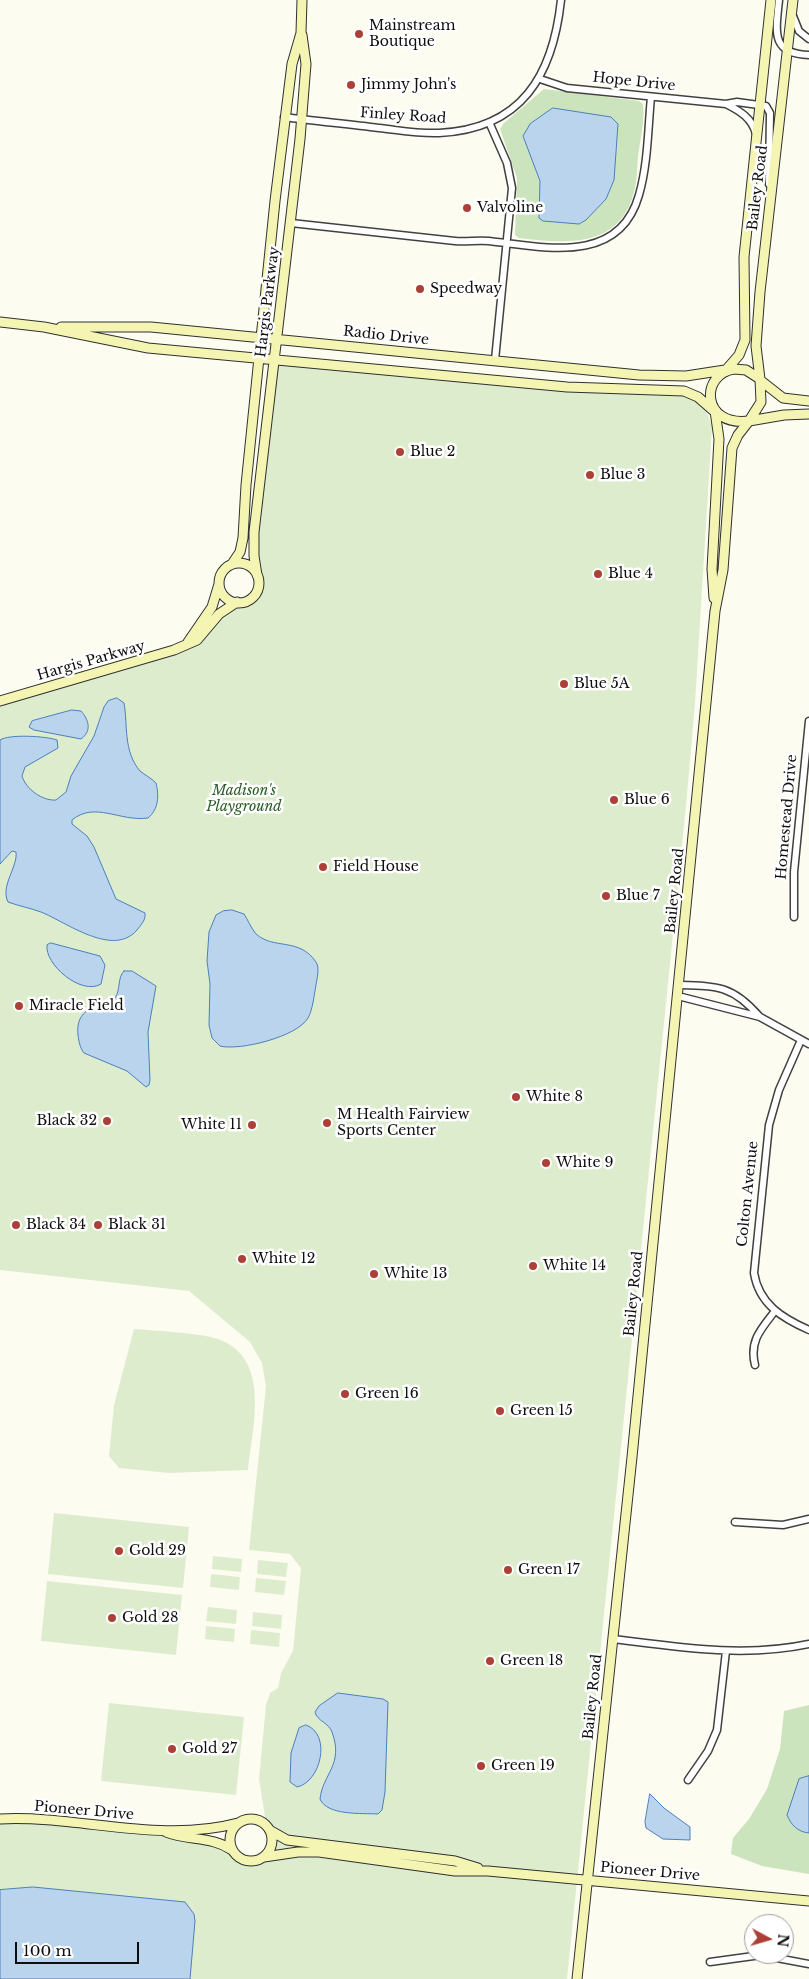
<!DOCTYPE html>
<style>
body{margin:0}
#map{position:relative;width:809px;height:1979px;overflow:hidden;background:#fdfcf0;font-family:"Libre Baskerville",serif}
canvas{display:block}
.north{position:absolute;left:744px;top:1914px;width:50px;height:50px;box-sizing:border-box;background:#fff;border:1px solid #9f9f9f;border-radius:50%;rotate:96deg;font-size:14px;font-weight:700;line-height:20px;text-align:center;color:#0e0e0e}
.north::after{content:'';display:block;margin:auto;width:18px;height:22px;background:#ac4037;clip-path:polygon(50% 0,100% 100%,50% 72%,0 100%)}
.scale{position:absolute;left:15px;top:1942px;width:124px;height:22px;box-sizing:border-box;border:2px solid #0e0e0e;border-top:0;padding-left:6px;font-size:15px;line-height:18px;white-space:nowrap;color:#0e0e0e;-webkit-text-stroke:4px #fff;paint-order:stroke}
</style>
<div id="map">
<canvas width="809" height="1979"></canvas>
<div class="north">N</div>
<div class="scale">100 m</div>
</div>
<script>
const g = document.querySelector('canvas').getContext('2d');
g.lineJoin = 'round';
function fill(path, color) {
  g.fillStyle = color;
  g.fill(path, 'evenodd');
}
function trace(path, color, width, dash) {
  g.strokeStyle = color;
  g.lineWidth = width;
  g.lineCap = dash ? 'butt' : 'round';
  g.setLineDash(dash || []);
  g.stroke(path);
}
function write(font, color, halo, rows, align = 'center') {
  g.font = font + ' "Libre Baskerville",serif';
  g.lineWidth = 5;
  g.setLineDash([]);
  g.textBaseline = 'middle';
  g.strokeStyle = halo;
  g.fillStyle = color;
  for (const [text, x, y, turn = 0] of rows) {
    g.save();
    g.translate(x, y);
    g.rotate((+turn || 0) * Math.PI / 180);
    g.textAlign = isNaN(turn) ? turn : align;
    if (halo) g.strokeText(text, 0, 0);
    g.fillText(text, 0, 0);
    g.restore();
  }
}
fill(new Path2D(`
 M 544,89 L 639,101 L 643,104 C 645,121 640,140 638,157 C 637,169 637,181 634,192 C 619,250 564,243 519,238 L 515,235 L 517,178 L 500,129 L 504,123 Z
 M 809,1705 L 809,1874 L 762,1866 L 731,1854 L 733,1838 L 749,1819 L 767,1789 L 780,1749 L 784,1711 Z`), '#cce4bd');
fill(new Path2D(`
 M 275,360 L 493,380 L 678,390 L 703,400 L 712,427 L 695,704 L 686,806 L 567,1979 L 0,1979 L 0,1819 L 166,1832 L 197,1839 L 234,1852 L 245,1861 L 261,1859 L 269,1852 L 273,1843 L 272,1835 L 265,1817 L 259,1779 L 266,1705 L 270,1693 L 278,1688 L 281,1673 L 293,1651 L 301,1568 L 290,1554 L 249,1550 L 266,1386 L 262,1363 L 250,1342 L 189,1291 L 0,1270 L 0,701 L 174,650 L 237,602 C 260,602 259,582 255,565 Z
 M 134,1329 C 159,1331 186,1332 211,1337 C 273,1352 253,1425 248,1470 L 169,1473 L 119,1468 L 109,1456 L 114,1405 Z
 M 54,1513 L 189,1527 L 183,1588 L 48,1574 Z
 M 213,1556 L 242,1559 L 241,1572 L 212,1569 Z
 M 258,1560 L 288,1563 L 286,1577 L 257,1574 Z
 M 211,1574 L 240,1577 L 239,1590 L 210,1587 Z
 M 256,1578 L 286,1581 L 284,1595 L 255,1592 Z
 M 47,1581 L 182,1595 L 176,1655 L 41,1641 Z
 M 208,1607 L 237,1610 L 236,1624 L 206,1621 Z
 M 253,1612 L 282,1615 L 281,1629 L 252,1626 Z
 M 206,1626 L 235,1629 L 234,1642 L 205,1639 Z
 M 251,1630 L 280,1633 L 279,1647 L 250,1644 Z
 M 109,1703 L 244,1717 L 236,1795 L 101,1781 Z`), '#deecce');
const water = new Path2D(`
 M 553,108 L 611,117 L 618,124 L 614,180 L 606,199 L 586,220 L 579,224 L 543,221 L 539,218 L 540,181 L 523,136 L 530,124 Z
 M 117,698 L 124,703 C 128,725 123,751 140,771 C 145,775 151,778 156,783 C 159,795 159,809 148,818 C 120,822 95,801 72,820 L 72,824 L 87,836 L 94,847 L 116,899 L 145,913 C 146,920 141,925 137,930 C 113,958 66,922 41,912 C 30,908 19,906 8,902 C 0,886 18,867 16,852 L 12,851 L 0,864 L 0,740 C 9,734 46,736 57,740 L 58,748 L 25,767 L 22,776 C 26,789 42,801 56,800 L 66,792 L 71,776 L 94,736 L 104,707 L 108,701 Z
 M 72,710 L 81,711 C 89,720 92,731 81,739 L 34,730 L 29,727 L 32,721 Z
 M 232,910 L 244,914 C 248,920 251,928 256,934 C 274,950 299,937 316,962 C 320,968 317,978 316,985 C 314,995 313,1009 308,1018 C 297,1037 239,1051 220,1046 L 212,1038 L 209,1025 L 210,984 L 207,961 L 209,932 L 216,915 L 223,911 Z
 M 51,943 L 100,956 L 105,965 L 101,984 C 81,996 44,964 47,945 Z
 M 124,971 L 132,971 L 156,986 L 148,1032 L 150,1080 L 149,1085 L 146,1087 L 127,1071 L 84,1053 C 80,1048 79,1042 78,1035 C 75,1009 96,1006 115,998 C 121,989 117,978 124,971 Z
 M 338,1693 L 383,1699 L 388,1702 L 385,1792 L 382,1810 L 378,1814 C 363,1813 327,1816 320,1799 C 323,1773 344,1765 332,1732 C 329,1723 317,1721 315,1712 L 319,1706 Z
 M 306,1725 C 332,1734 321,1782 297,1787 L 290,1782 L 291,1753 L 299,1728 Z
 M 809,1776 L 809,1833 C 798,1832 791,1825 787,1815 L 799,1779 Z
 M 650,1794 L 664,1808 L 690,1827 L 690,1840 L 663,1839 L 646,1828 L 645,1822 Z
 M 33,1887 L 185,1902 L 194,1914 L 195,1921 L 190,1979 L 0,1979 L 0,1890 Z`);
fill(water, '#bbd4ee');
trace(water, '#4b80bc', 1);
const street = new Path2D(`
 M 779,0 C 776,31 770,54 809,55
 M 793,16 L 799,31 L 809,39
 M 540,79 L 567,88 L 726,104 L 737,102 L 766,106 L 770,113 L 769,184
 M 726,104 C 740,111 752,118 756,134
 M 284,117 C 315,121 347,124 379,128 C 398,130 419,134 439,133 C 522,129 553,75 561,0
 M 489,122 L 507,163 L 512,188 L 495,360
 M 291,223 L 455,241 C 466,242 477,240 489,241 C 543,247 619,266 639,195 C 648,164 648,128 651,97
 M 794,917 L 794,872 L 809,721
 M 679,985 C 718,986 733,986 759,1016
 M 678,996 L 760,1017 L 809,1044
 M 801,1040 L 779,1090 L 769,1125 L 754,1273 C 759,1304 782,1318 809,1330
 M 755,1365 C 749,1341 761,1329 775,1311
 M 735,1522 L 783,1525 L 809,1519
 M 613,1639 C 678,1647 744,1658 809,1644
 M 688,1780 L 708,1751 L 717,1730 L 726,1651
 M 710,1962 L 761,1955 L 809,1964`);
const secondary = new Path2D(`
 M 0,322 L 44,327 L 148,348 L 567,387 L 684,391 L 698,397 L 714,411
 M 61,327 L 151,327 L 639,375 L 686,376 L 725,370
 M 734,369 L 746,370 L 760,379 L 761,402 L 749,421 C 701,427 700,374 734,369 Z
 M 726,370 L 739,355 L 745,340 L 744,257 L 771,0
 M 760,379 L 756,346 L 760,292 L 793,0
 M 760,380 L 783,398 L 809,401
 M 749,421 L 784,415 L 809,414
 M219 583a20 20 0 1 1 40 0a20 20 0 1 1-40 0Z
 M 232,564 L 240,552 L 243,538 L 246,485 L 275,201 L 292,64 L 301,33 L 302,0
 M 257,575 L 254,556 L 254,532 L 300,139 L 306,64 L 302,35
 M 714,598 L 712,569 L 719,439 L 715,411
 M 188,642 L 212,607 L 219,584
 M 0,701 L 174,650 L 197,640 L 219,614 L 237,602
 M230 1840a21 21 0 1 1 42 0a21 21 0 1 1-42 0Z
 M 0,1819 C 79,1815 159,1844 238,1823
 M 271,1831 L 287,1840 L 455,1861 L 478,1868
 M 166,1832 C 189,1841 212,1836 232,1850
 M 264,1857 L 298,1852 L 319,1852 L 455,1871 L 488,1871 L 809,1901
 M 577,1979 L 632,1457 L 715,611 L 723,570 L 732,448 L 738,435 L 749,421`);
trace(street, '#414141', 9);
trace(secondary, '#303030', 11);
trace(street, '#fff', 6);
trace(secondary, '#f4f5b3', 9);
for (const [x, y, r, color] of [
 [359,34,5,"#ac4037"],
 [351,85,5,"#ac4037"],
 [467,208,5,"#ac4037"],
 [420,289,5,"#ac4037"],
 [400,452,5,"#ac4037"],
 [590,475,5,"#ac4037"],
 [598,574,5,"#ac4037"],
 [564,684,5,"#ac4037"],
 [614,800,5,"#ac4037"],
 [323,867,5,"#ac4037"],
 [606,896,5,"#ac4037"],
 [19,1006,5,"#ac4037"],
 [516,1097,5,"#ac4037"],
 [107,1121,5,"#ac4037"],
 [327,1123,5,"#ac4037"],
 [252,1125,5,"#ac4037"],
 [546,1163,5,"#ac4037"],
 [16,1225,5,"#ac4037"],
 [98,1225,5,"#ac4037"],
 [242,1259,5,"#ac4037"],
 [533,1266,5,"#ac4037"],
 [374,1274,5,"#ac4037"],
 [345,1394,5,"#ac4037"],
 [500,1411,5,"#ac4037"],
 [119,1551,5,"#ac4037"],
 [508,1570,5,"#ac4037"],
 [112,1618,5,"#ac4037"],
 [490,1661,5,"#ac4037"],
 [172,1749,5,"#ac4037"],
 [481,1766,5,"#ac4037"]
]) {
  const dot = new Path2D();
  dot.arc(x, y, r, 0, 2 * Math.PI);
  g.fillStyle = color;
  g.fill(dot);
  trace(dot, '#fff', 2);
}
write('14px', '#0e0e0e', '#fff', [
 ["Mainstream",369,26],
 ["Boutique",369,42],
 ["Jimmy John's",361,85],
 ["Valvoline",477,208],
 ["Speedway",430,289],
 ["Blue 2",410,452],
 ["Blue 3",600,475],
 ["Blue 4",608,574],
 ["Blue 5A",574,684],
 ["Blue 6",624,800],
 ["Field House",333,867],
 ["Blue 7",616,896],
 ["Miracle Field",29,1006],
 ["White 8",526,1097],
 ["M Health Fairview",337,1115],
 ["Sports Center",337,1131],
 ["Black 32",97,1121,"right"],
 ["White 11",242,1125,"right"],
 ["White 9",556,1163],
 ["Black 34",26,1225],
 ["Black 31",108,1225],
 ["White 12",252,1259],
 ["White 14",543,1266],
 ["White 13",384,1274],
 ["Green 16",355,1394],
 ["Green 15",510,1411],
 ["Gold 29",129,1551],
 ["Green 17",518,1570],
 ["Gold 28",122,1618],
 ["Green 18",500,1661],
 ["Gold 27",182,1749],
 ["Green 19",491,1766]
], 'left');
write('14px', '#0e0e0e', '#fff', [
 ["Hope Drive",634,82,6],
 ["Finley Road",403,116,4],
 ["Bailey Road",758,188,-83],
 ["Hargis Parkway",268,302,-83],
 ["Radio Drive",386,336,6],
 ["Hargis Parkway",91,661,-16],
 ["Homestead Drive",787,817,-85],
 ["Bailey Road",675,891,-84],
 ["Colton Avenue",748,1194,-84],
 ["Bailey Road",634,1294,-84],
 ["Bailey Road",593,1697,-84],
 ["Pioneer Drive",84,1811,5],
 ["Pioneer Drive",650,1872,5]
]);
write('italic 14px', '#2a5d26', '#fff', [
 ["Madison's",244,791],
 ["Playground",244,807]
]);
</script>
